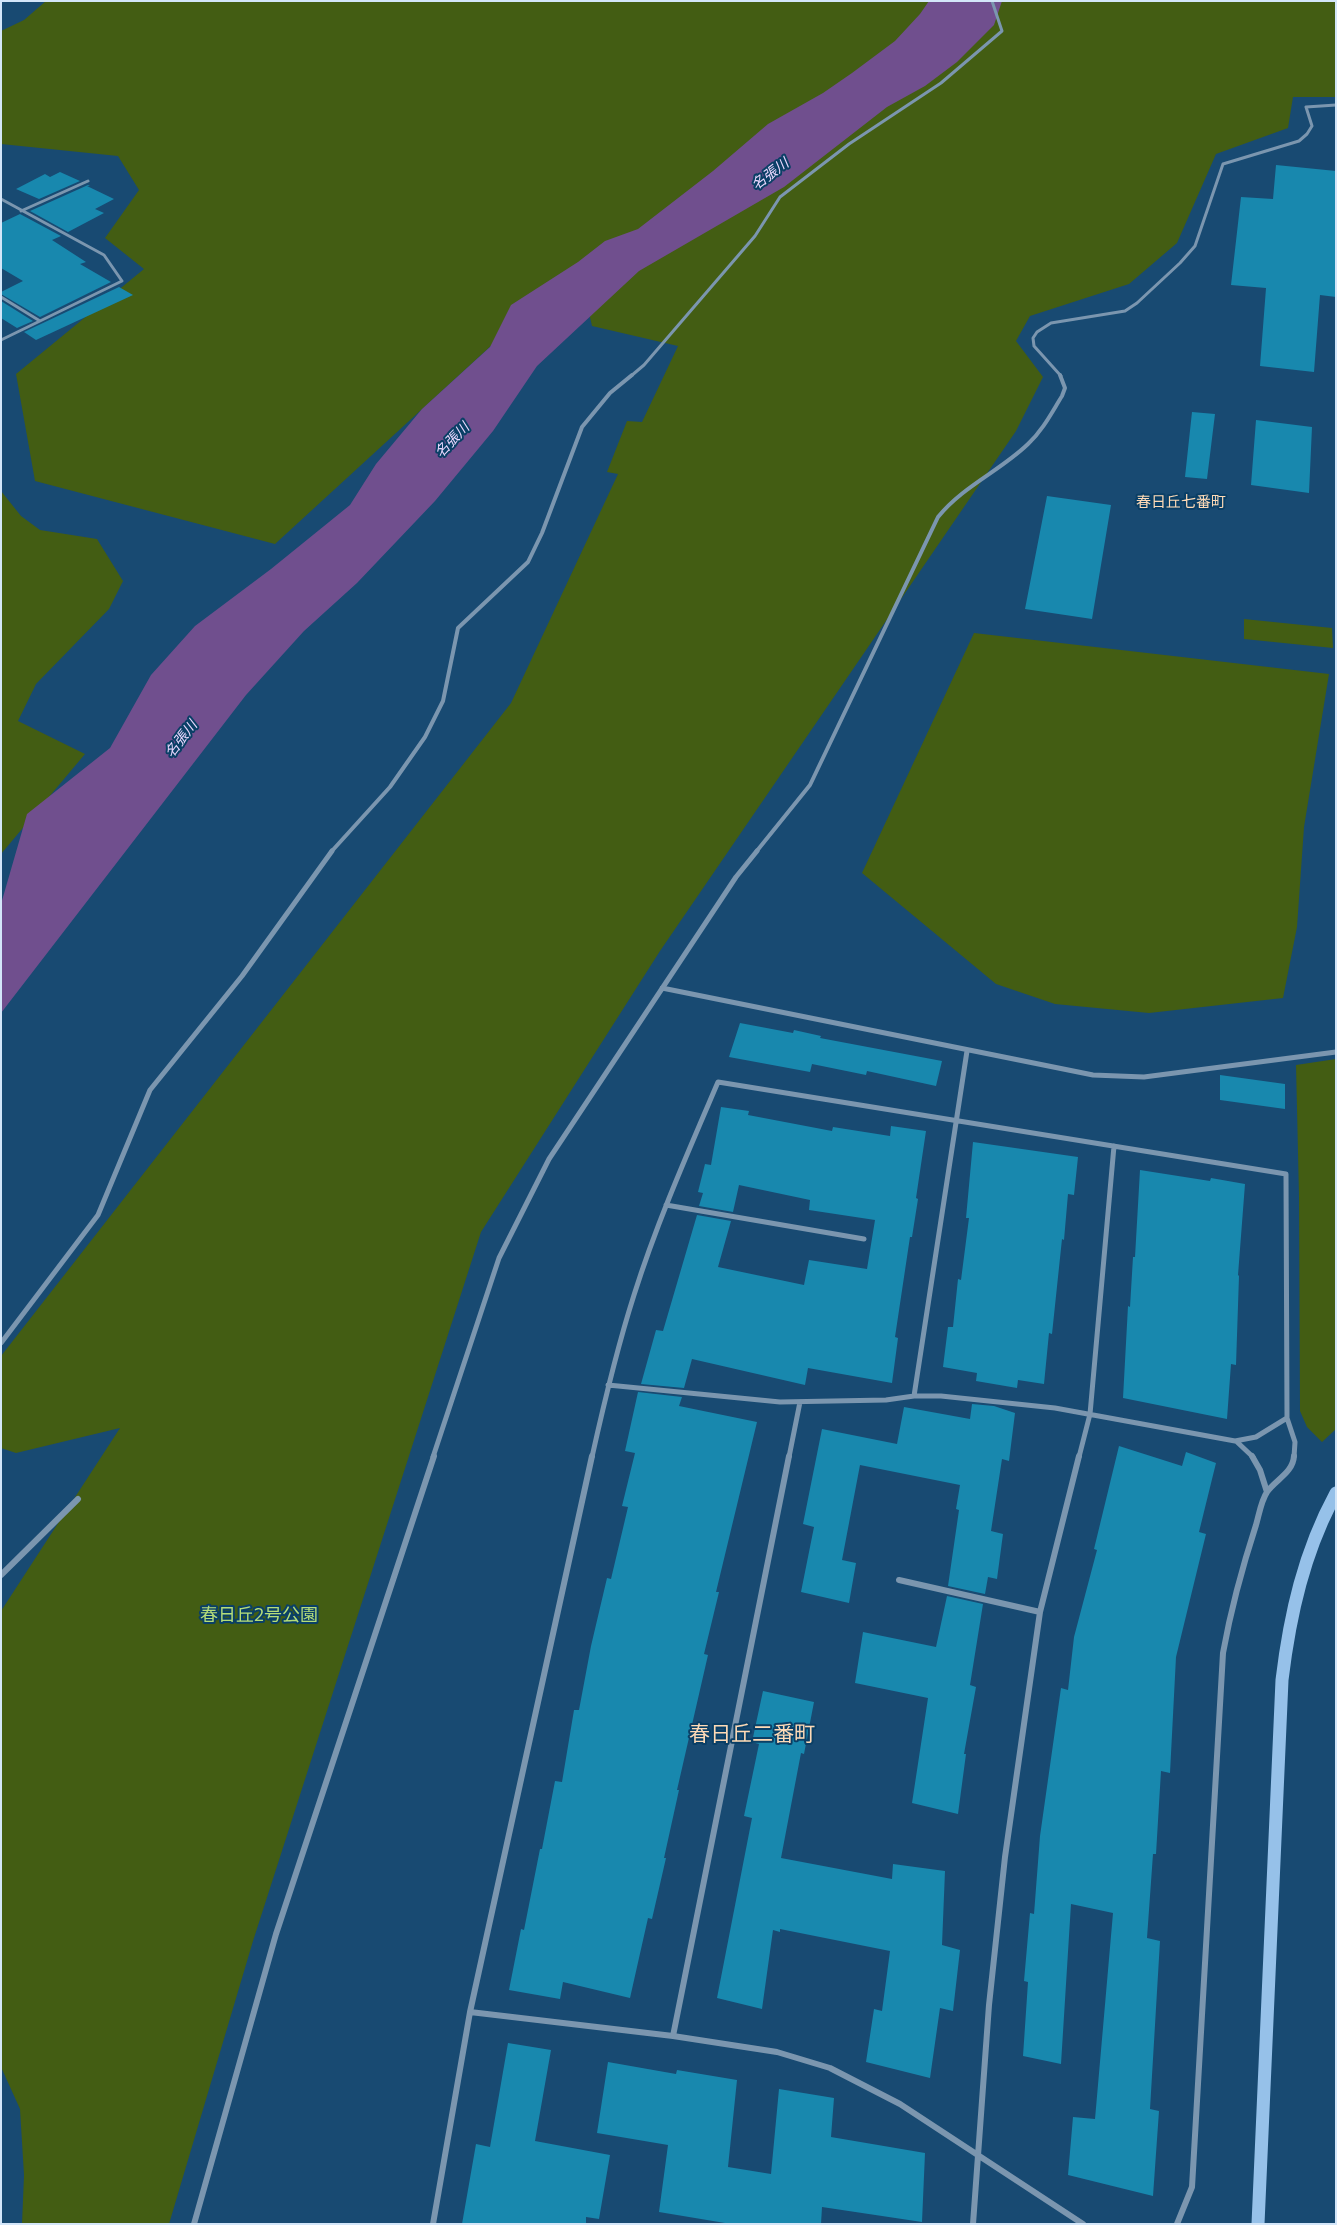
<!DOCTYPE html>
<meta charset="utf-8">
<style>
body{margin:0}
#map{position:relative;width:1337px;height:2225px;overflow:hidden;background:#184a72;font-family:Commissioner,sans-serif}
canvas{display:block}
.frame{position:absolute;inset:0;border:2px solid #d3e6f9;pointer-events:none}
</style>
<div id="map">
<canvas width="1337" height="2225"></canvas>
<div class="frame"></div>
</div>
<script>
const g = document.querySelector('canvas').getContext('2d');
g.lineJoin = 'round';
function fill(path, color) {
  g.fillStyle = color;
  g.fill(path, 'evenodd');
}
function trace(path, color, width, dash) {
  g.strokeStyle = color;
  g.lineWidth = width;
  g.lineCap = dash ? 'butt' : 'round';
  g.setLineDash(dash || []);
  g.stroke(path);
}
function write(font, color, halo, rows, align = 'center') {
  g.font = font + ' Commissioner,"Noto Sans JP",sans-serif';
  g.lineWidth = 4;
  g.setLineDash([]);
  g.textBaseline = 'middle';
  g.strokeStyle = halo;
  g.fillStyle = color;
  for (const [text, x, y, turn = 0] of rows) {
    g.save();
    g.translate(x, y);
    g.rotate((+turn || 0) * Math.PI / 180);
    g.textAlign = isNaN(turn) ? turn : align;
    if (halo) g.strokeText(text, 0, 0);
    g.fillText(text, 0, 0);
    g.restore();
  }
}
fill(new Path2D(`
 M 46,1 L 1336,1 L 1336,97 L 1293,97 L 1288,128 L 1216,154 L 1177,243 L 1129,284 L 1030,316 L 1016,341 L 1043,377 L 1016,431 L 660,951 L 481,1232 L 253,1941 L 169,2224 L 22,2224 L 24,2175 L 20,2109 L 1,2067 L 1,1611 L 120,1428 L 16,1453 L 1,1448 L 1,1356 L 511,703 L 618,474 L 607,472 L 627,421 L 642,422 L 678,346 L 592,326 L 578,263 L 566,277 L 275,544 L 35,481 L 16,374 L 144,269 L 105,238 L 139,190 L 118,156 L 1,144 L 1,31 L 24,20 Z
 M 1,491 L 21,516 L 40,530 L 97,539 L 123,581 L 109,609 L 36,684 L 18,721 L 85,754 L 1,854 Z
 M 1244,619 L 1332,628 L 1333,648 L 1244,639 Z
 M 974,633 L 1329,674 L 1304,827 L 1297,927 L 1283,998 L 1149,1013 L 1055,1004 L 996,984 L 862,873 Z
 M 1336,1059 L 1336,1429 L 1322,1442 L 1307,1427 L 1300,1411 L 1299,1196 L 1296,1065 Z`), '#435d13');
fill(new Path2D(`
 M 929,1 L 1002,1 L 994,25 L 957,62 L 925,86 L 887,107 L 784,187 L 639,271 L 537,366 L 493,431 L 435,501 L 357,583 L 304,631 L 246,695 L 1,1013 L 1,904 L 27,814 L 110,748 L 151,675 L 195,626 L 271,569 L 350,505 L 376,464 L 422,409 L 490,347 L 511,305 L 578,262 L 605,241 L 638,229 L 713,171 L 768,124 L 823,93 L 852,73 L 895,41 L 920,14 Z`), '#704f8e');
fill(new Path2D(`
 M 1276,165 L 1336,171 L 1336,297 L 1320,295 L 1314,372 L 1260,366 L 1266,288 L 1231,285 L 1241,197 L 1273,199 Z
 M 60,172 L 80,181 L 39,199 L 16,189 L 45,174 L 50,177 Z
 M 88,185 L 90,186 L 87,186 L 114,199 L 95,209 L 104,213 L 68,232 L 30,211 Z
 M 20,214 L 61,236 L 52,240 L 86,262 L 80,264 L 111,282 L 40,317 L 1,294 L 1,292 L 23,281 L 1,268 L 1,223 Z
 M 119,287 L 133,295 L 36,340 L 24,332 Z
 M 1,301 L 33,321 L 17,328 L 1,318 Z
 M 1192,412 L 1215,414 L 1207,479 L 1185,477 Z
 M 1256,420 L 1312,427 L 1309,493 L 1251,485 Z
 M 1047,496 L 1111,505 L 1092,619 L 1025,609 Z
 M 740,1023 L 793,1033 L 794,1030 L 821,1036 L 820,1038 L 942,1061 L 936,1086 L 867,1071 L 866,1075 L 812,1064 L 810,1072 L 729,1057 Z
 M 1220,1075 L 1285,1084 L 1285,1109 L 1220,1100 Z
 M 721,1107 L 749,1111 L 748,1115 L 832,1131 L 833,1127 L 890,1136 L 891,1126 L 926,1131 L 916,1198 L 918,1199 L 912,1237 L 910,1237 L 895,1337 L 898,1338 L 892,1383 L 808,1368 L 805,1385 L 692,1359 L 684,1388 L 641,1384 L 656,1330 L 663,1331 L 697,1215 L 731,1221 L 718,1267 L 804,1285 L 809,1260 L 867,1269 L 875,1220 L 809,1210 L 810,1200 L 739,1185 L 733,1212 L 699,1206 L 703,1193 L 698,1192 L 705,1164 L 711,1165 Z
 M 973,1142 L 1078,1157 L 1074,1195 L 1068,1194 L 1064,1240 L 1062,1239 L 1052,1334 L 1049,1333 L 1044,1384 L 1018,1380 L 1017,1388 L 976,1381 L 977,1373 L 943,1367 L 948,1327 L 953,1327 L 958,1279 L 961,1280 L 969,1218 L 966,1218 Z
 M 1140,1170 L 1210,1181 L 1211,1178 L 1245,1184 L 1238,1275 L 1239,1276 L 1236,1365 L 1231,1364 L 1227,1419 L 1123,1398 L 1128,1306 L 1130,1307 L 1133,1257 L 1135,1257 Z
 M 638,1392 L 682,1397 L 679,1406 L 757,1422 L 716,1592 L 719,1592 L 704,1654 L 708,1655 L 677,1790 L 679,1790 L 664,1858 L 666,1858 L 652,1919 L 648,1918 L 630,1998 L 563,1982 L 560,1999 L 509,1990 L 521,1929 L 524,1930 L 540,1849 L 542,1849 L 555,1781 L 562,1782 L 574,1710 L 579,1710 L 591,1646 L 607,1578 L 611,1579 L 628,1507 L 622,1506 L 635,1453 L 625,1451 Z
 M 972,1404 L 994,1406 L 1015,1413 L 1009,1461 L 1002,1459 L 991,1531 L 1003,1534 L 997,1579 L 988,1577 L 985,1594 L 948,1586 L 959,1510 L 956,1509 L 960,1485 L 860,1465 L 842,1560 L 856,1563 L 849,1603 L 801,1592 L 814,1527 L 803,1524 L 822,1429 L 897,1444 L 904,1407 L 970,1419 Z
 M 1119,1446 L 1182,1466 L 1186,1452 L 1216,1463 L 1199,1532 L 1206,1534 L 1176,1657 L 1170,1773 L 1161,1771 L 1156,1854 L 1153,1854 L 1147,1938 L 1160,1941 L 1150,2109 L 1159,2111 L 1153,2196 L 1068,2175 L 1073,2117 L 1095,2119 L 1113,1913 L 1071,1904 L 1061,2064 L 1023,2056 L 1028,1982 L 1024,1981 L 1030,1913 L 1034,1914 L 1040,1836 L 1061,1688 L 1068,1690 L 1074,1637 L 1097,1550 L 1094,1549 Z
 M 947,1596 L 983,1604 L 970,1685 L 976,1687 L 964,1754 L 966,1754 L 958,1814 L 912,1803 L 928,1698 L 855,1683 L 863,1632 L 936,1647 Z
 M 763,1691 L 814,1702 L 804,1754 L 801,1753 L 781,1858 L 892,1879 L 893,1864 L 945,1871 L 942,1945 L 960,1950 L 953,2011 L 940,2008 L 930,2078 L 866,2062 L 874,2009 L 882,2011 L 890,1951 L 780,1929 L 780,1932 L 773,1930 L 762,2009 L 717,1998 L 752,1818 L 744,1816 L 759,1744 L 752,1742 Z
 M 508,2043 L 551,2050 L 535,2141 L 610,2155 L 599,2219 L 586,2217 L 586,2224 L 462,2224 L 476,2144 L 490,2147 Z
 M 608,2062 L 676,2074 L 677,2070 L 737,2080 L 728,2167 L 771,2174 L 779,2089 L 834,2098 L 831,2137 L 925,2153 L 922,2222 L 822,2207 L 821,2224 L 731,2224 L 659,2212 L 668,2145 L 597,2133 Z`), '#1888ae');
trace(new Path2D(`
 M 1,199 L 104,255 L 122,281 L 1,340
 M 21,211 L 88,181
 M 1,297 L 40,321
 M 631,376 L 644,365 L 755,236 L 780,197 L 849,144 L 941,83 L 1002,31 L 992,1
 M 1061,376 L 1034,346 L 1033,338 L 1037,332 L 1051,323 L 1125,311 L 1137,303 L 1180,263 L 1195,246 L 1223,164 L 1299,141 L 1307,134 L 1312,126 L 1306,107 L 1336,105`), '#7b96af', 3);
trace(new Path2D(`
 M 331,852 L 390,787 L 425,737 L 443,701 L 458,628 L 528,562 L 542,533 L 582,427 L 610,393 L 632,375
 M 756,852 L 810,785 L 938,517 C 963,486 1000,471 1028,444 C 1043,430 1052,412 1062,396 L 1065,388 L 1060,375`), '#7b96af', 4);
trace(new Path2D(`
 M 662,988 L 1093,1075 L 1144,1077 L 1336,1052
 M 666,1205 L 864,1239
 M 1,1343 L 98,1215 L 150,1090 L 242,976 L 332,851
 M 608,1385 L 780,1402 L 886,1400 L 914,1396 L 941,1396 L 1055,1408 L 1235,1441 L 1256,1437 L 1287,1418
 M 914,1396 L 967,1051
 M 1236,1441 L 1253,1457
 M 433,1457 L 499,1258 L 549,1159 L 736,877 L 757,851
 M 592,1457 C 604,1403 617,1348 634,1295 C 657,1222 688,1152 718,1082 L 1286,1174 L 1287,1418 L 1295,1442 L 1294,1457
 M 789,1457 L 800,1402
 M 1079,1457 L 1090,1414 L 1114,1146`), '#7b96af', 5);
trace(new Path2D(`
 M 1252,1456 L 1260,1470 L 1267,1492
 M 1,1575 L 78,1499
 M 899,1580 L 1040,1612
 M 470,2012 L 673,2036 L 777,2052 L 830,2068 L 900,2104 L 1083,2224
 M 673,2036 L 789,1456
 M 194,2224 L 276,1934 L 434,1456
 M 433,2224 L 470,2012 L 592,1456
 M 973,2224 L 989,2005 L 1005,1857 L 1040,1612 L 1079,1456
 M 1177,2224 L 1192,2187 L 1223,1653 C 1231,1609 1242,1568 1256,1525 C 1259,1515 1261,1501 1267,1492 C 1275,1480 1293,1473 1294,1456`), '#7b96af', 6);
trace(new Path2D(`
 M 1258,2224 L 1282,1680 C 1290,1614 1304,1552 1336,1493`), '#96c1e9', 13);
write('italic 14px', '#ecd9ff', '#0a3f66', [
 ["名張川",770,174,-37],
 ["名張川",452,440,-46],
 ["名張川",181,739,-52]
]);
write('15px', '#fddab7', '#0a3f66', [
 ["春日丘七番町",1181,502]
]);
write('18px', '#b5dd79', '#0a3f66', [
 ["春日丘2号公園",259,1615]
]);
write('21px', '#fddab7', '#0a3f66', [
 ["春日丘二番町",752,1734]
]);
</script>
